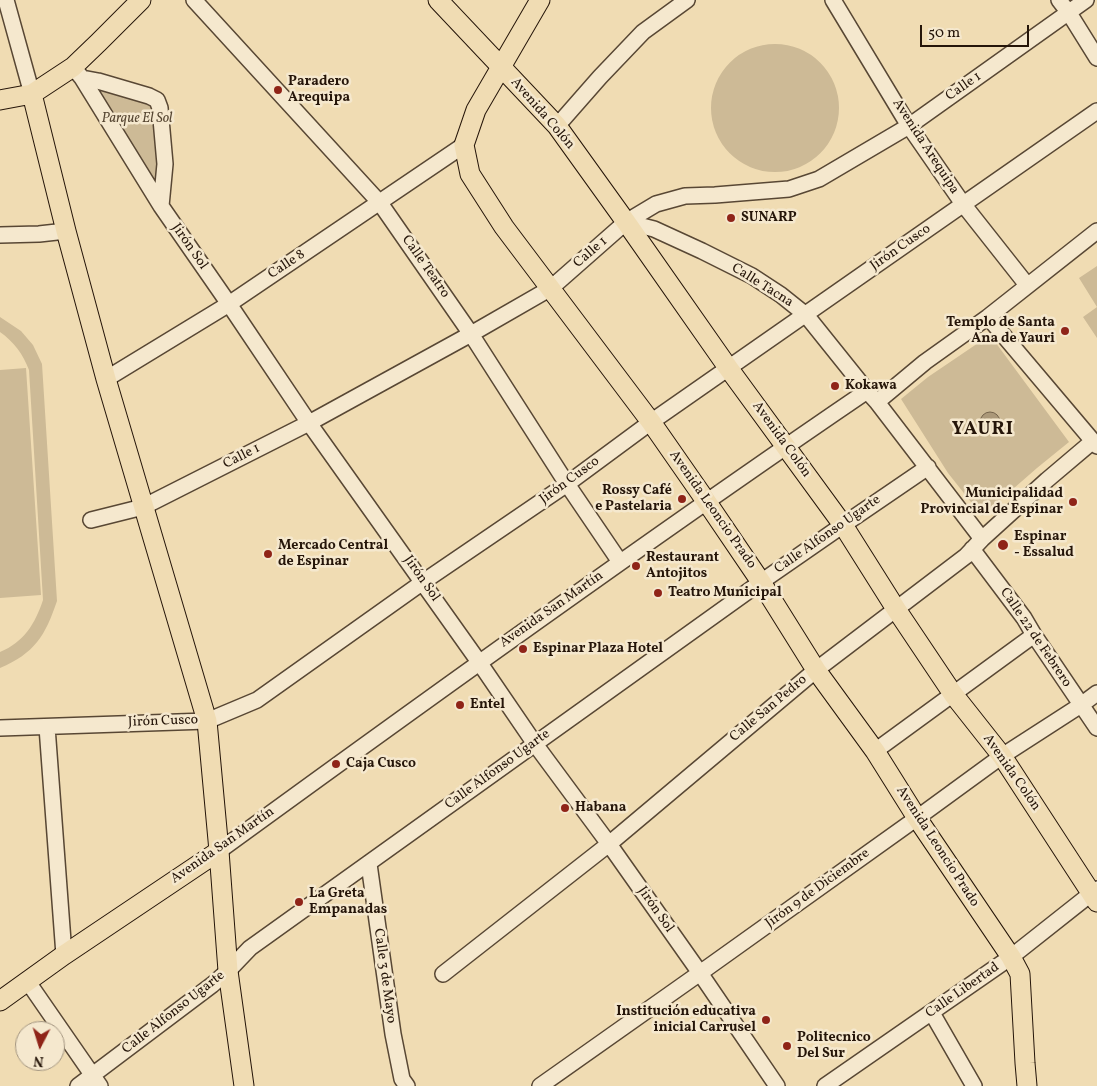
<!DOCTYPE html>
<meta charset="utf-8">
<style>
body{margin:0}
#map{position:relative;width:1097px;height:1086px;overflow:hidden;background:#f0dcb3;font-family:Vollkorn,serif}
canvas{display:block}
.north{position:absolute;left:15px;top:1021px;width:50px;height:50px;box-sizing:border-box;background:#f5e8ce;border:1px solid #a2947f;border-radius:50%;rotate:185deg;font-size:14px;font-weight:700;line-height:20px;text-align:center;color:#251509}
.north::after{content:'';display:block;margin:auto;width:18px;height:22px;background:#8f2418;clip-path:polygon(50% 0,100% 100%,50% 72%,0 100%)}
.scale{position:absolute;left:920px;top:25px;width:109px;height:22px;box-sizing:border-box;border:2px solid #251509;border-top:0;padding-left:6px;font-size:15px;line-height:18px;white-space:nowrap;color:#251509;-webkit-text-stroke:4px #f5e8ce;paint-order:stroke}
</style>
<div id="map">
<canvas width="1097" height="1086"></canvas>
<div class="north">N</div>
<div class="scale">50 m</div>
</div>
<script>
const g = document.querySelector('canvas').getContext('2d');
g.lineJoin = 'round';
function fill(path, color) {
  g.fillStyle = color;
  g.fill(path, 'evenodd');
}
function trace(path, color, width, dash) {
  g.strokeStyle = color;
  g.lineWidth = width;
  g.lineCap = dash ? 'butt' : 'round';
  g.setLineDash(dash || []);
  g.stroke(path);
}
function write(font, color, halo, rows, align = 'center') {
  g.font = font + ' Vollkorn,serif';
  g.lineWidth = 5;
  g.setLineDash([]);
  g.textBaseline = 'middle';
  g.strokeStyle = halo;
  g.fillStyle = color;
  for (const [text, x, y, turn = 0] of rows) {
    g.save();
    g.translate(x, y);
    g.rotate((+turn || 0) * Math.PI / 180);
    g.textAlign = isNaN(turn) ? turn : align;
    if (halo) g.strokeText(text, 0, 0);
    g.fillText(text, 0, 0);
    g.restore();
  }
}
fill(new Path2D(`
 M711 108a64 64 0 1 1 128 0a64 64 0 1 1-128 0Z
 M 97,88 L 154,102 L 160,139 L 158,192 L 96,93 Z
 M 1097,266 L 1097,338 L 1083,317 L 1097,307 L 1079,278 Z
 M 0,317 L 21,331 L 33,345 L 42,364 L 57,601 C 45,636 35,653 0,668 L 0,652 C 24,642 35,624 43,600 L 29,370 C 23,354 14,342 0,332 Z
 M 990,335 L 1069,442 L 1037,468 L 982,516 L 948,473 L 901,399 L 928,377 Z
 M 26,368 L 41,595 L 0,598 L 0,370 Z`), '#cdba96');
const water = new Path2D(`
 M980 422a10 10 0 1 1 20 0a10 10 0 1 1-20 0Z`);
fill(water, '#ab9879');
trace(water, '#75644c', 1);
const minor = new Path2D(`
 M 6,0 L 32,94
 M 194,0 L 380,203 L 471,334 L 567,484 L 620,562
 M 833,0 L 909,126 L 963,204 L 1027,285
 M 1059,0 L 1069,13 L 1097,58
 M 73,67 L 82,78 L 161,206 L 229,304 L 309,423 L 479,662 L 535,744 L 609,844 L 700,973 L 777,1086
 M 82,78 L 98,81 L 149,96 L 157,100 L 160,108 L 165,164 L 161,206
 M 557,126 L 600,77 L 643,32 L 687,0
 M 626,222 L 654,229 L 702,251 L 752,276 L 781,295 L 806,315 L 867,391 L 877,402 L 982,539
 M 0,235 L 39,234 L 66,231
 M 988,317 L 1097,446
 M 106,379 L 229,304 L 464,145
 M 877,402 L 925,362 L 988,317 L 1097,231
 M 91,520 L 143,507 L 309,423 L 471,334 L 551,288 L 626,222 L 656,204 L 685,196 L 715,195 L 789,189 L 819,179 L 909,126 L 1086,0
 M 972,549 L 1024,618 L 1034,635 L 1097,728
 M 47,727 L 64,955
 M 0,728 L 207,721 L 257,700 L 423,582 L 567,484 L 651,422 L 1097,111
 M 875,751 L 1034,635
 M 219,851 C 433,695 648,540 867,391
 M 369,864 L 393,1034 L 402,1079 L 407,1086
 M 443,974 L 609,844 L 816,670 L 966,556 L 982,539 L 1047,480 L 1093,441
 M 28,982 L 100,1086
 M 932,1013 L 974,1086
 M 78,1086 L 212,985 L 228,971 L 250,948 L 761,582 L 843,525 L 928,467
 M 540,1086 L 700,973 L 917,818 L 1002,756 L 1081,705 L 1097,693
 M 825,1086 L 1011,957 L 1097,889`);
const major = new Path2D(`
 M 438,0 L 557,126 L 626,222 L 729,369 L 843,525 L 896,609 L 953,694 L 1002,756 L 1097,902
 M 540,0 L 476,110 L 464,145 L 470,174 L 504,227 L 651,422 L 706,501 L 761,582 L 816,670 L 875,751 L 917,818 L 1011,957 L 1020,974 L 1025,1063 L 1027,1086
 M 32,94 L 66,231 L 106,379 L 207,721 L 219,851 L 228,971 L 244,1086
 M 0,100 L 32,94 L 73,67 L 99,42 L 141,0
 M 0,1001 L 64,955 L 219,851`);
trace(minor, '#584734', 18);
trace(major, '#251509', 21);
trace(minor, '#f5e8ce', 15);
trace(major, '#f0dcb3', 19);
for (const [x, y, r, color] of [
 [278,90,5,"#8f2418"],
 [731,218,5,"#8f2418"],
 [1065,331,5,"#8f2418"],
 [835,386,5,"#8f2418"],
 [682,499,5,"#8f2418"],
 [1073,502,5,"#8f2418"],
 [1003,545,6,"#8f2418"],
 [268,554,5,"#8f2418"],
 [636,566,5,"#8f2418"],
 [658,593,5,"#8f2418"],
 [523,649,5,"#8f2418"],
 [460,705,5,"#8f2418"],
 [336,764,5,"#8f2418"],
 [565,808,5,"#8f2418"],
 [299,902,5,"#8f2418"],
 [766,1020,5,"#8f2418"],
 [787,1046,5,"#8f2418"]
]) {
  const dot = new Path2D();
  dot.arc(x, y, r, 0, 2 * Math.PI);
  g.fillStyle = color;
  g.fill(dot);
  trace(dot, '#f5e8ce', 2);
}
write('bold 14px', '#251509', '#f5e8ce', [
 ["Paradero",288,82],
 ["Arequipa",288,98],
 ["SUNARP",741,218],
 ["Templo de Santa",1055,323,"right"],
 ["Ana de Yauri",1055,339,"right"],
 ["Kokawa",845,386],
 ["Rossy Café",672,491,"right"],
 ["e Pastelaria",672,507,"right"],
 ["Municipalidad",1063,494,"right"],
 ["Provincial de Espinar",1063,510,"right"],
 ["Espinar",1014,537],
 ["- Essalud",1014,553],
 ["Mercado Central",278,546],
 ["de Espinar",278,562],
 ["Restaurant",646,558],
 ["Antojitos",646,574],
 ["Teatro Municipal",668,593],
 ["Espinar Plaza Hotel",533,649],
 ["Entel",470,705],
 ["Caja Cusco",346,764],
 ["Habana",575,808],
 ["La Greta",309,894],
 ["Empanadas",309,910],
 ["Institución educativa",756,1012,"right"],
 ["inicial Carrusel",756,1028,"right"],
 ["Politecnico",797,1038],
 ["Del Sur",797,1054]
], 'left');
write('14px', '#251509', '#f5e8ce', [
 ["Calle 1",964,87,-35],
 ["Avenida Colón",542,114,49],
 ["Avenida Arequipa",925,147,57],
 ["Jirón Sol",189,247,55],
 ["Jirón Cusco",901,248,-35],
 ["Calle 1",591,253,-41],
 ["Calle 8",287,265,-34],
 ["Calle Teatro",425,267,55],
 ["Calle Tacna",762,286,32],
 ["Avenida Colón",781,440,54],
 ["Calle 1",242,457,-27],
 ["Jirón Cusco",570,481,-36],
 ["Avenida Leoncio Prado",712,510,55],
 ["Calle Alfonso Ugarte",828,535,-35],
 ["Jirón Sol",421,579,55],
 ["Avenida San Martín",552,610,-35],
 ["Calle 22 de Febrero",1035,638,56],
 ["Calle San Pedro",769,709,-40],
 ["Jirón Cusco",163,722,-2],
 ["Calle Alfonso Ugarte",498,770,-36],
 ["Avenida Colón",1011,773,55],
 ["Avenida San Martín",223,846,-35],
 ["Avenida Leoncio Prado",937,847,57],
 ["Jirón 9 de Diciembre",818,889,-36],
 ["Jirón Sol",655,910,55],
 ["Calle 3 de Mayo",384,976,82],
 ["Calle Libertad",963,991,-35],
 ["Calle Alfonso Ugarte",174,1013,-38]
]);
write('italic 14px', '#574733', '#f5e8ce', [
 ["Parque El Sol",137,119]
]);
g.letterSpacing = '1px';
write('bold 19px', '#251509', '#f5e8ce', [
 ["YAURI",983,431]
]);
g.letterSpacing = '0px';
</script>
